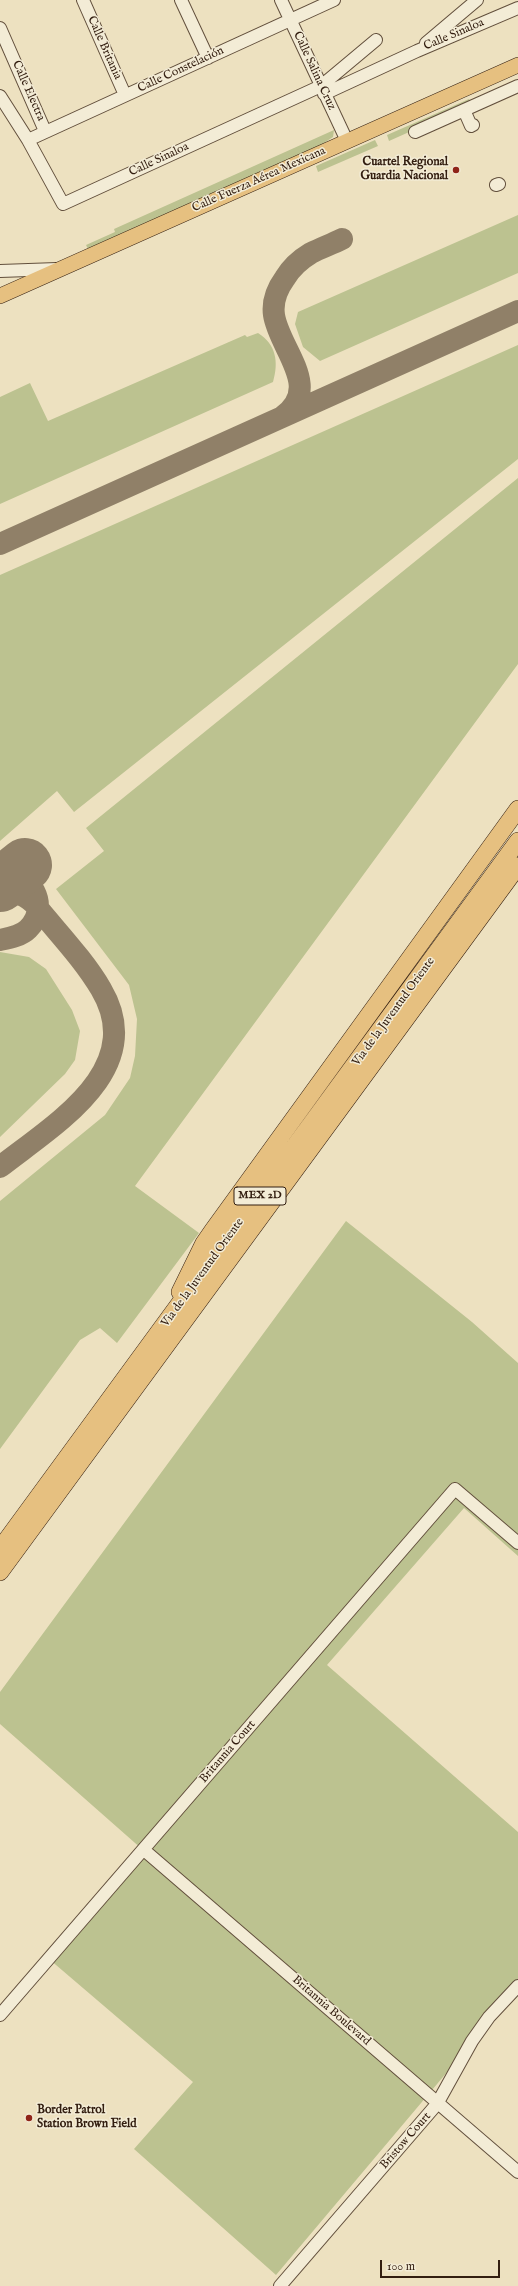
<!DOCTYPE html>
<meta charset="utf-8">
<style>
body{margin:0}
#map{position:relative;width:518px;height:2286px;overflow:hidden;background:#ede1c0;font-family:"IM FELL English",serif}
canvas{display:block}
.scale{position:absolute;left:380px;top:2260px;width:120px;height:18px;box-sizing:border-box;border:2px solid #331e10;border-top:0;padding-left:5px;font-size:12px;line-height:14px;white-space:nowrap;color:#331e10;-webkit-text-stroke:3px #f3ecd6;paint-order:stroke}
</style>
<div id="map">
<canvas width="518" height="2286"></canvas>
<div class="scale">100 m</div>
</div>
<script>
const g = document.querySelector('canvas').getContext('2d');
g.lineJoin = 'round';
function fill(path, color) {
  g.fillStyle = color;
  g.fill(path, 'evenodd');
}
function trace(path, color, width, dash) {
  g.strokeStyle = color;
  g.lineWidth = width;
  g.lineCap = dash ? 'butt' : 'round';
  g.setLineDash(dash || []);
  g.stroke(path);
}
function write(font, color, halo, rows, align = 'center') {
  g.font = font + ' "IM FELL English",serif';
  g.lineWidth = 3;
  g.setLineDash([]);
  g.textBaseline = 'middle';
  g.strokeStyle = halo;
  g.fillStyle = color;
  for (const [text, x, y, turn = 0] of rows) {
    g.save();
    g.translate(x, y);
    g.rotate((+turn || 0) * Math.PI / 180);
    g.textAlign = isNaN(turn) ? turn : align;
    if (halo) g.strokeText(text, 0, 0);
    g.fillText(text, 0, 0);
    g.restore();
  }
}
fill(new Path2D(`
 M 469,99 L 472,104 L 389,141 L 387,135 Z
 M 334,130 L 333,137 L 321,145 L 88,249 L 86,245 L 115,232 L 114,229 Z
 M 375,140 L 378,146 L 318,172 L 316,166 Z
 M 518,215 L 518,273 L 320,361 L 303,347 L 295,324 L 298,312 Z
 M 258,333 C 276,344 279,362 273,382 L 0,504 L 0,397 L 30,383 L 48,421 L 245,335 L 247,337 Z
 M 518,345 L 518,459 L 74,812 L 57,791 L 0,841 L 0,575 Z
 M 518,478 L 518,664 L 135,1186 L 199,1233 L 117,1343 L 100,1328 L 80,1340 L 0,1449 L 0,1201 L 105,1115 L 130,1078 L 135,1056 L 137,1019 L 129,985 L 56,889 L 104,851 L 86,828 Z
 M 0,952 L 29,957 L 46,969 L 72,1010 L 80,1031 L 75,1060 L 65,1074 L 0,1137 Z
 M 346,1221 L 472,1322 L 518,1363 L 518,1556 L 464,1508 L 327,1665 L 518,1832 L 518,1988 L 276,2275 L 134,2149 L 193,2082 L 49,1959 L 143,1850 L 0,1724 L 0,1692 Z`), '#bcc290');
trace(new Path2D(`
 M 282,417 C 324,388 279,349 274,315 C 272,301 277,289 285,278 C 291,268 301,259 311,253 C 321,248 332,244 342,239
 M 0,544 L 518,311
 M 0,871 C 31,871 51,906 28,929 C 21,936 10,938 0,940
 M 0,893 C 16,891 27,895 37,907 C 59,934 84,960 101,989 C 149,1070 53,1125 0,1167`), '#908068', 22);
trace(new Path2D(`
 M 0,885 L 25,865`), '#908068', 54);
const minor = new Path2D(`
 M 83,0 L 125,95
 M 181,0 L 208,58
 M 281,0 L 347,141
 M 0,28 L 45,131
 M 426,43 L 477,0
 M 324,94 L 417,51 L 518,8
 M 0,96 L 28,140 L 63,204 L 321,86 L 376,40
 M 464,110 L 471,126 L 473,125
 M 415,132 L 518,86
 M 28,140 L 334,0
 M 496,185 L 499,184
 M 0,271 L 57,269
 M 144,1850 L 518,2172
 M 0,2015 L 455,1489 L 518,1543
 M 280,2286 L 437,2104 L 472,2041 L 489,2017 L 518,1986`);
const major = new Path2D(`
 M 0,296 L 518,65`);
const highway = new Path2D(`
 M 180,1292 L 204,1243 L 213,1230 L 518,809
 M 0,1549 L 518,841
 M 0,1572 L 518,866`);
trace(minor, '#624f3c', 14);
trace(major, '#331e10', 16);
trace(highway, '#331e10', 18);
trace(minor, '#f3ecd6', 12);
trace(major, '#e6c080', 15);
trace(highway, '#e6c080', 17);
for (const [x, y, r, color] of [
 [456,170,4,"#8f2418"],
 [29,2118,4,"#8f2418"]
]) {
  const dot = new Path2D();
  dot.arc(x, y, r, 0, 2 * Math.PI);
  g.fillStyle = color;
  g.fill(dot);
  trace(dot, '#f3ecd6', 1.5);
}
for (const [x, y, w] of [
 [260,1196,52]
]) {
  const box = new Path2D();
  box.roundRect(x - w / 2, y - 9, w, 18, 3);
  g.fillStyle = '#f3ecd6';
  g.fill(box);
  trace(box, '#331e10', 1);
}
write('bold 11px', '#331e10', null, [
 ["MEX 2D",260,1196]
]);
write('12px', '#331e10', '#f3ecd6', [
 ["Calle Sinaloa",454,35,-23],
 ["Calle Britania",104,48,66],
 ["Calle Constelación",181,70,-25],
 ["Calle Salina Cruz",314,71,65],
 ["Calle Electra",28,91,66],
 ["Calle Sinaloa",159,160,-25],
 ["Calle Fuerza Aérea Mexicana",259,180,-24],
 ["Via de la Juventud Oriente",394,1012,-54],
 ["Via de la Juventud Oriente",203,1273,-54],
 ["Britannia Court",228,1752,-49],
 ["Britannia Boulevard",331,2011,41],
 ["Bristow Court",406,2141,-49]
]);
write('bold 12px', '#331e10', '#f3ecd6', [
 ["Cuartel Regional",448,163],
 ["Guardia Nacional",448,177],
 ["Border Patrol",37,2111,"left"],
 ["Station Brown Field",37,2125,"left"]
], 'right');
</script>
